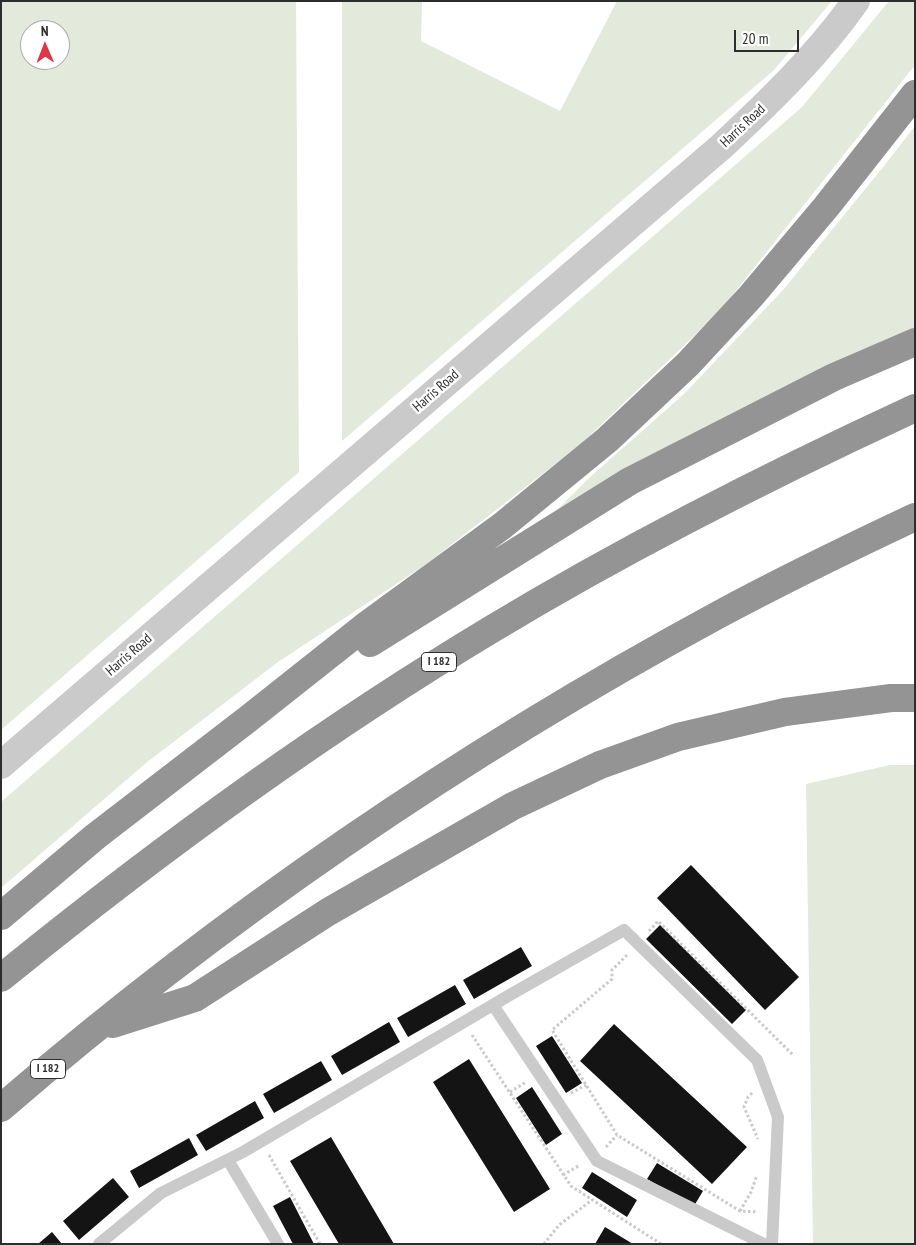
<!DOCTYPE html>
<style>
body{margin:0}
#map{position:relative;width:916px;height:1245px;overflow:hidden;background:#fff;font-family:"PT Sans Narrow",sans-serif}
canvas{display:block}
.frame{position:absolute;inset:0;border:2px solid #2d2d2d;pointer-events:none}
.north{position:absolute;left:20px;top:20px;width:50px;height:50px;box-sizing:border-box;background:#fff;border:1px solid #ababab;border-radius:50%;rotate:359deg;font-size:14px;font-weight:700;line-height:20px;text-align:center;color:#2d2d2d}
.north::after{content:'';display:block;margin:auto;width:18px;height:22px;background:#dd3647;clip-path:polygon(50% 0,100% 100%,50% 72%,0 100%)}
.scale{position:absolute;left:734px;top:30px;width:65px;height:22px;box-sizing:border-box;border:2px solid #2d2d2d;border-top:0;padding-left:6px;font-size:15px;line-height:18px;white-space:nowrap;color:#2d2d2d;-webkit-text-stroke:4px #fff;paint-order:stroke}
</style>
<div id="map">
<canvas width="916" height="1245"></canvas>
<div class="frame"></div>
<div class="north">N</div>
<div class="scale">20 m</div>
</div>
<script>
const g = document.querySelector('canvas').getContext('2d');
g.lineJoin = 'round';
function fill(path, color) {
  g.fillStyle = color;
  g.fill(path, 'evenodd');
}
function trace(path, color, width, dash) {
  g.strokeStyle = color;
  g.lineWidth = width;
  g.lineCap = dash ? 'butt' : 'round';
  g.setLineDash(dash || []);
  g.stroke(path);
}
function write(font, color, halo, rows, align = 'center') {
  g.font = font + ' "PT Sans Narrow",sans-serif';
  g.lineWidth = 5;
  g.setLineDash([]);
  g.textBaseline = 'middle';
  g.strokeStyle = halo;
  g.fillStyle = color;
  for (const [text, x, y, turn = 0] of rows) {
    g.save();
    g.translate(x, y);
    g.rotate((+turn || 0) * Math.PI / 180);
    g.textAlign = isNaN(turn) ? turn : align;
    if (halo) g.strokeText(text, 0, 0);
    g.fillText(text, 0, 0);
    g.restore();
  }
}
fill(new Path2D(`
 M 1,1 L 296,1 L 299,472 L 1,730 ZM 30,30 L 60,30 L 60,60 L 30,60 Z
 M 342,1 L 422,1 L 421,41 L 560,111 L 617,1 L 832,1 L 774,70 L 342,441 Z
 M 889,1 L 915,1 L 915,65 L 719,312 L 581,444 L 425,565 L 278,662 L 146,763 L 1,888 L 1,802 L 802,107 Z
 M 915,126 L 915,336 L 552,515 L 589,478 L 684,394 L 783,290 L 884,166 Z
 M 890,765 L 915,765 L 915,1244 L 813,1244 L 806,784 Z`), '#e3eadb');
fill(new Path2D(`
 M 691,865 L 799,977 L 765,1010 L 657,898 Z
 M 660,925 L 746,1010 L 732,1024 L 646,939 Z
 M 521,947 L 532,966 L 474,999 L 463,980 Z
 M 455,985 L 466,1004 L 408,1037 L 397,1018 Z
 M 389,1022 L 400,1042 L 342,1075 L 331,1056 Z
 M 614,1024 L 747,1147 L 712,1184 L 580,1061 Z
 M 552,1036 L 582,1083 L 566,1093 L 536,1046 Z
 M 469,1059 L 550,1189 L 514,1212 L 433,1082 Z
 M 321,1061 L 332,1080 L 274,1113 L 263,1094 Z
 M 532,1087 L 562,1134 L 546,1145 L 516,1098 Z
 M 255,1101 L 264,1118 L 206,1151 L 196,1135 Z
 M 331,1137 L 394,1244 L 339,1244 L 290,1161 Z
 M 189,1138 L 198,1155 L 139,1188 L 130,1171 Z
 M 657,1163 L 703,1191 L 694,1206 L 647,1179 Z
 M 592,1172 L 637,1200 L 627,1217 L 582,1188 Z
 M 113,1178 L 129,1197 L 79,1240 L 63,1221 Z
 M 290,1197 L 314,1244 L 293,1244 L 273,1206 Z
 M 605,1227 L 633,1244 L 595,1244 Z
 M 52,1232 L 62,1244 L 38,1244 Z`), '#141414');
trace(new Path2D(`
 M 649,931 L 658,921 L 793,1055
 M 627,955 L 612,970 L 612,979 L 552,1030 L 617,1135 L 740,1211 L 758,1212
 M 472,1035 L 571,1186 L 661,1244
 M 510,1092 L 526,1082
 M 571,1093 L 586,1085
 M 752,1093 L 748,1097 L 744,1107 L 758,1139
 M 606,1147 L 617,1135
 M 269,1155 L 320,1244
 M 563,1175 L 580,1165
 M 740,1211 L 751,1192 L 757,1175
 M 544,1244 L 559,1225 L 592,1200`), '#cacaca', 3, [2.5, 2.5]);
trace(new Path2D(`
 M 493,1005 L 597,1161 L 764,1244
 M 228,1160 L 278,1244
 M 99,1244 L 161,1193 L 243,1152 L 508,996 L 624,930 L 757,1060 L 778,1117 L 772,1244`), '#cacaca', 12);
trace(new Path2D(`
 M 1,765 L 722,146 C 770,101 818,55 856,1`), '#cacaca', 28);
trace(new Path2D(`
 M 370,643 L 630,481 L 834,377 L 915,342
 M 1,916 L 96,836 L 248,719 L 368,624 L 502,526 L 607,440 L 688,364 L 751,296 L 826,207 L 915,94
 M 1,978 C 157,851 319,733 492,629 C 628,547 770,475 915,408
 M 113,1024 L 195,998 L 328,912 L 513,806 L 600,765 L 678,737 L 785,712 L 891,698 L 915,698
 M 1,1108 C 221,918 463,753 718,615 C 783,580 849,548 915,517`), '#949494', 28);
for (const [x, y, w] of [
 [439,662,35],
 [48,1069,35]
]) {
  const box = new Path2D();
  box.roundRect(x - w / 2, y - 9.5, w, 19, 4);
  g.fillStyle = '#fff';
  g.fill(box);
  trace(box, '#2d2d2d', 1);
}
write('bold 12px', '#2d2d2d', null, [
 ["I 182",439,662],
 ["I 182",48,1069]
]);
write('14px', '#2d2d2d', '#fff', [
 ["Harris Road",743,126,-43],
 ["Harris Road",436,391,-41],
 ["Harris Road",129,655,-41]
]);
</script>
